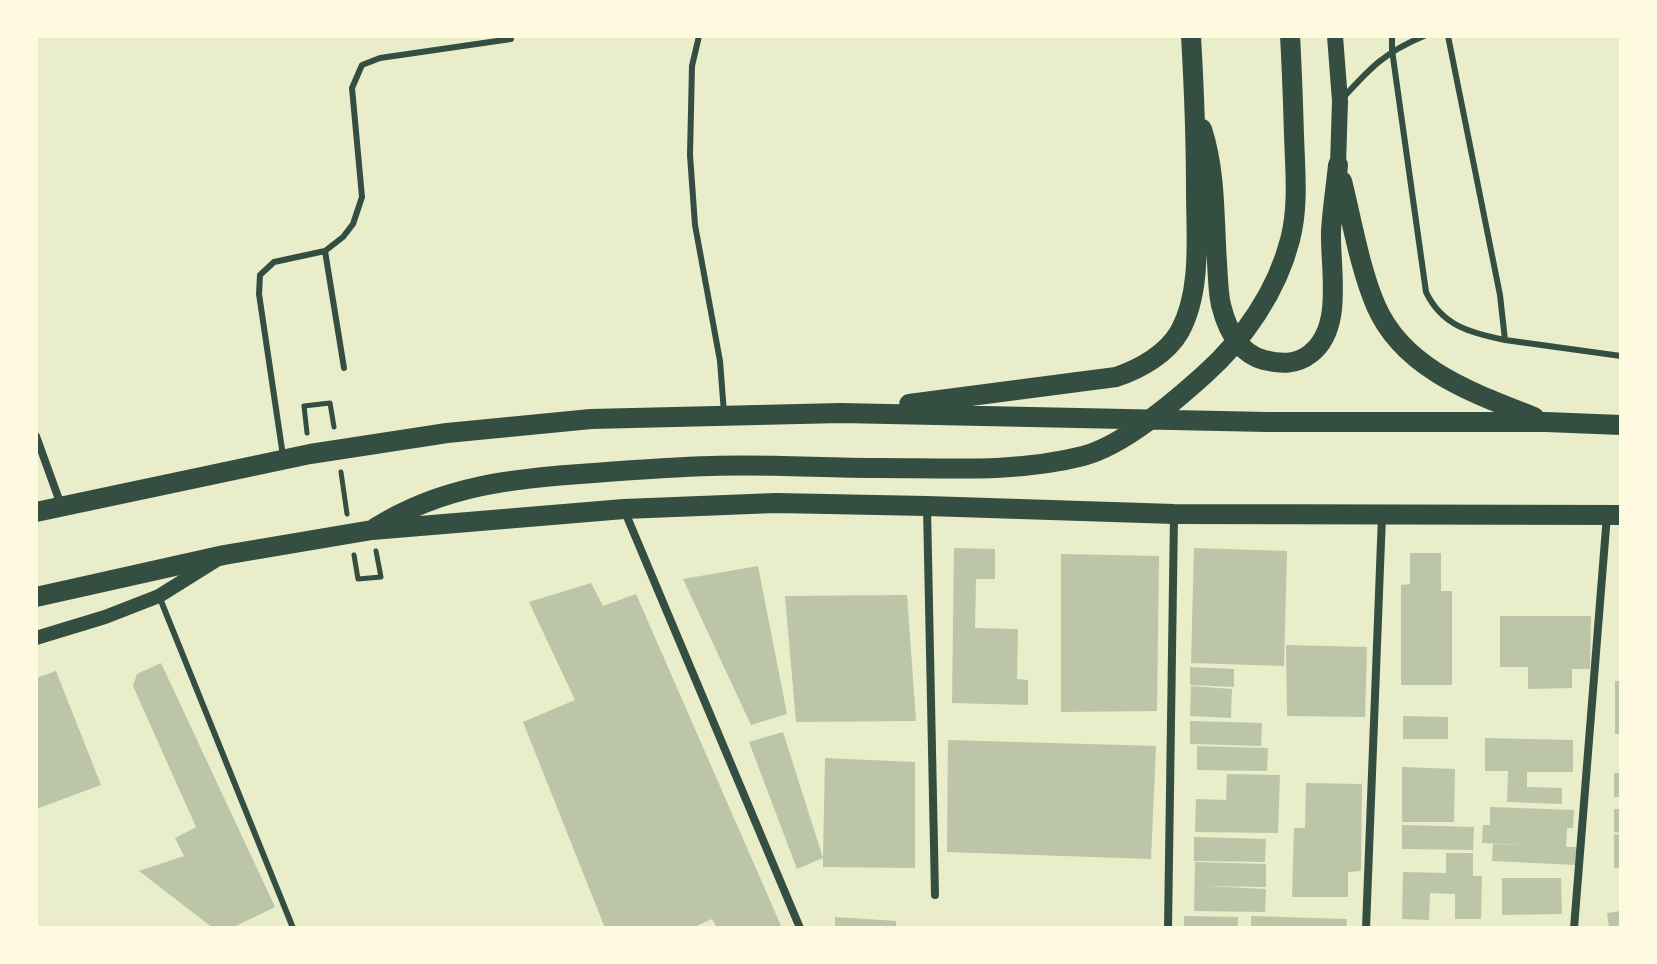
<!DOCTYPE html>
<style>
body{margin:0}
#map{position:relative;width:1657px;height:964px;overflow:hidden;background:#e9edc9;font-family:Overpass,sans-serif}
canvas{display:block}
.frame{position:absolute;inset:0;border:38px solid #fefae0;pointer-events:none}
</style>
<div id="map">
<canvas width="1657" height="964"></canvas>
<div class="frame"></div>
</div>
<script>
const g = document.querySelector('canvas').getContext('2d');
g.lineJoin = 'round';
function fill(path, color) {
  g.fillStyle = color;
  g.fill(path, 'evenodd');
}
function trace(path, color, width, dash) {
  g.strokeStyle = color;
  g.lineWidth = width;
  g.lineCap = dash ? 'butt' : 'round';
  g.setLineDash(dash || []);
  g.stroke(path);
}
fill(new Path2D(`
 M 954,548 L 995,549 L 995,579 L 976,579 L 975,628 L 1018,629 L 1017,679 L 1028,680 L 1028,705 L 952,703 Z
 M 1194,548 L 1287,551 L 1284,666 L 1191,663 Z
 M 1410,553 L 1441,553 L 1441,591 L 1452,591 L 1452,685 L 1401,685 L 1401,585 L 1410,584 Z
 M 1061,554 L 1159,556 L 1157,711 L 1061,712 Z
 M 758,566 L 787,714 L 751,725 L 683,579 Z
 M 591,583 L 603,606 L 636,594 L 782,928 L 717,928 L 712,919 L 692,928 L 605,928 L 523,722 L 575,700 L 529,602 Z
 M 907,595 L 916,721 L 796,722 L 785,596 Z
 M 1500,616 L 1591,616 L 1590,669 L 1572,669 L 1572,688 L 1528,689 L 1528,667 L 1500,667 Z
 M 1286,645 L 1367,647 L 1365,717 L 1287,716 Z
 M 161,663 L 275,907 L 232,928 L 213,928 L 139,871 L 184,856 L 175,838 L 196,827 L 133,686 L 137,674 Z
 M 1190,667 L 1234,669 L 1234,687 L 1190,685 Z
 M 56,671 L 101,785 L 36,809 L 36,678 Z
 M 1615,681 L 1621,681 L 1621,734 L 1615,734 Z
 M 1191,686 L 1232,689 L 1231,718 L 1190,716 Z
 M 1403,716 L 1448,717 L 1448,739 L 1403,739 Z
 M 1190,721 L 1262,723 L 1261,746 L 1190,744 Z
 M 783,732 L 823,858 L 825,758 L 915,762 L 915,868 L 823,867 L 823,858 L 797,869 L 749,742 Z
 M 1485,738 L 1573,740 L 1573,772 L 1527,772 L 1527,787 L 1562,788 L 1562,804 L 1507,802 L 1508,771 L 1485,771 Z
 M 948,740 L 1156,746 L 1151,859 L 947,852 Z
 M 1197,746 L 1268,748 L 1267,771 L 1197,770 Z
 M 1402,767 L 1455,769 L 1454,822 L 1402,822 Z
 M 1614,773 L 1621,773 L 1621,797 L 1614,797 Z
 M 1227,774 L 1280,775 L 1278,833 L 1195,832 L 1196,799 L 1226,800 Z
 M 1306,783 L 1362,784 L 1361,871 L 1348,872 L 1348,897 L 1292,897 L 1294,828 L 1305,828 Z
 M 1490,807 L 1574,810 L 1573,828 L 1567,828 L 1566,847 L 1577,847 L 1576,865 L 1492,861 L 1493,844 L 1529,845 L 1482,843 L 1483,825 L 1490,825 Z
 M 1614,809 L 1621,809 L 1621,833 L 1614,832 Z
 M 1402,825 L 1474,827 L 1473,850 L 1402,849 Z
 M 1614,834 L 1621,835 L 1621,868 L 1614,868 Z
 M 1194,837 L 1266,839 L 1265,862 L 1194,861 Z
 M 1446,853 L 1473,853 L 1473,876 L 1482,876 L 1481,919 L 1455,919 L 1455,894 L 1430,893 L 1429,920 L 1402,919 L 1403,872 L 1446,873 Z
 M 1195,862 L 1266,864 L 1266,887 L 1205,886 L 1266,889 L 1265,912 L 1194,911 Z
 M 1502,878 L 1561,878 L 1562,914 L 1502,915 Z
 M 1621,911 L 1621,928 L 1609,928 L 1607,913 Z
 M 1184,916 L 1238,917 L 1238,928 L 1184,928 Z
 M 1251,916 L 1347,919 L 1346,928 L 1251,928 Z
 M 835,917 L 896,921 L 896,928 L 835,928 Z`), '#bcc5a7');
trace(new Path2D(`
 M 307,433 L 304,406 L 330,403 L 334,427
 M 341,472 L 347,514
 M 354,555 L 358,579 L 381,577 L 376,551`), '#344e41', 5);
trace(new Path2D(`
 M 699,36 L 692,66 L 690,155 L 695,225 L 720,361 L 724,413
 M 1392,36 L 1392,50 L 1426,292 C 1442,326 1471,333 1505,340
 M 1448,36 L 1500,295 L 1505,340 L 1621,356
 M 1342,99 C 1370,68 1385,52 1424,36
 M 325,251 L 344,368
 M 283,456 L 259,294 L 260,275 L 274,262 L 325,251 L 343,237 L 353,224 L 362,197 L 352,88 L 362,65 L 380,58 L 511,39
 M 159,596 L 293,928`), '#344e41', 6);
trace(new Path2D(`
 M 36,436 L 61,505
 M 927,507 L 935,895
 M 625,512 L 800,928
 M 1168,928 L 1174,515
 M 1366,928 L 1382,516
 M 1574,928 L 1607,515`), '#344e41', 8);
trace(new Path2D(`
 M 36,638 L 105,617 L 159,596 L 215,561`), '#344e41', 14);
trace(new Path2D(`
 M 1335,36 L 1340,101 L 1338,165`), '#344e41', 16);
trace(new Path2D(`
 M 1202,129 C 1216,172 1214,218 1217,263 C 1218,276 1218,292 1221,305 C 1227,329 1238,353 1264,360 C 1281,364 1296,365 1310,354 C 1344,329 1330,269 1331,232 C 1332,210 1336,187 1338,165
 M 1342,181 C 1352,221 1360,269 1376,306 C 1404,370 1474,393 1534,417
 M 909,404 L 1116,377 C 1140,369 1167,354 1180,331 C 1202,290 1196,236 1196,191 C 1196,139 1194,88 1191,36
 M 36,512 L 310,454 L 447,433 L 591,419 L 841,413 L 1267,422 L 1546,422 L 1621,425
 M 375,528 C 443,485 516,478 594,473 C 633,470 673,467 712,466 C 767,464 823,468 879,468 C 946,468 1017,473 1083,456 C 1123,446 1174,402 1205,374 C 1244,339 1277,291 1290,240 C 1299,206 1295,169 1294,135 C 1293,102 1292,69 1290,36
 M 36,597 L 224,555 L 372,530 L 624,509 L 776,503 L 927,506 L 1174,514 L 1621,515`), '#344e41', 20);
</script>
